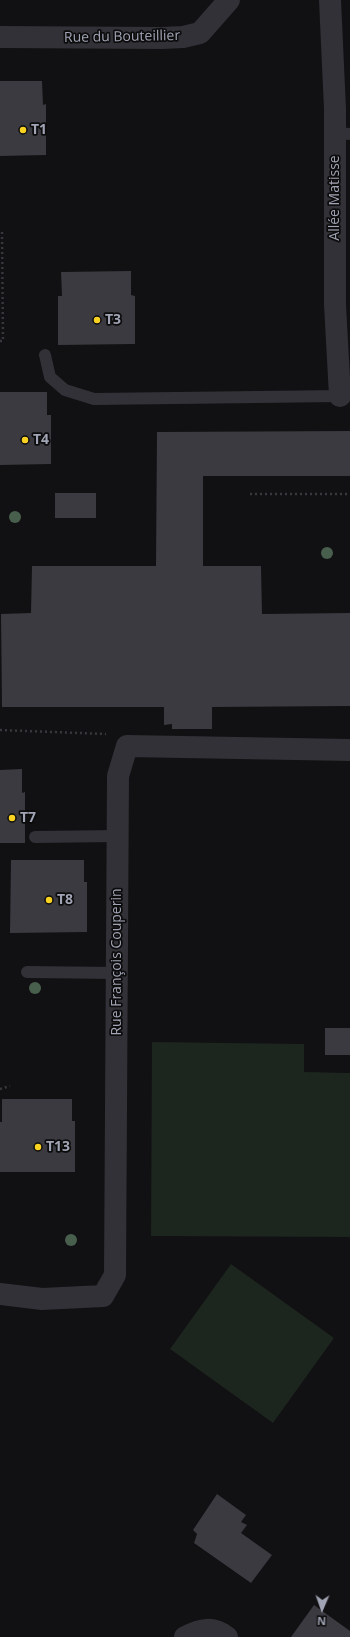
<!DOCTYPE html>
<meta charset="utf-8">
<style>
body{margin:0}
#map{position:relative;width:350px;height:1637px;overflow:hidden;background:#111012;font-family:"Open Sans",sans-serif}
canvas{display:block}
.north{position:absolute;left:302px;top:1589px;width:40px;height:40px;-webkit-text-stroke:3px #0c0c0d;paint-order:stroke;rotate:182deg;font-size:11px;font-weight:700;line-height:16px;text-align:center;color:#a1a4b4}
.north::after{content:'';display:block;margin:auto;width:14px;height:18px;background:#a1a4b4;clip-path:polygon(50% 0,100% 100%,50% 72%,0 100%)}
</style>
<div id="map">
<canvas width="350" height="1637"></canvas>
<div class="north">N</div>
</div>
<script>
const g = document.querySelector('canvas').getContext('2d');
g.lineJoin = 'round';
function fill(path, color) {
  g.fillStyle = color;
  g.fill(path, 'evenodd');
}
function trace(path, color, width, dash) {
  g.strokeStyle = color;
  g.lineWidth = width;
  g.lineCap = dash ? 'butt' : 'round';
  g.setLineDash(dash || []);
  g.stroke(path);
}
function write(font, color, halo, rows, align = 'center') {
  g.font = font + ' "Open Sans",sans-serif';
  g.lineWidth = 3.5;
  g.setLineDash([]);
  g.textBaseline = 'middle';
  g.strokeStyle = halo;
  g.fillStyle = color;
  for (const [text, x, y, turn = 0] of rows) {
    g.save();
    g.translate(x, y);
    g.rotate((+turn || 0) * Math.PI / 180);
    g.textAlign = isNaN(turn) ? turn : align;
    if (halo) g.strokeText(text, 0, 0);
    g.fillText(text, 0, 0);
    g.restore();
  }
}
fill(new Path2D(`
 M 152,1042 L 304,1044 L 304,1072 L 350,1073 L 350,1237 L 151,1236 Z
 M 231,1264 L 334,1338 L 273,1423 L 170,1349 Z`), '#1d251f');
fill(new Path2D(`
 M 0,81 L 42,81 L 43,105 L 46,104 L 46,155 L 0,156 Z
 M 131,271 L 131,295 L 135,296 L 135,344 L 58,345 L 58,296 L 62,296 L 61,272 Z
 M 0,392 L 47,392 L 47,415 L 51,415 L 51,464 L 0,465 Z
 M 350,431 L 350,476 L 203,476 L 203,566 L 261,566 L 262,614 L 350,613 L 350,706 L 212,707 L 212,729 L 172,729 L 172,724 L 164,725 L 164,707 L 2,707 L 1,614 L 31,613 L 32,566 L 156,566 L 157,432 Z
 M 55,493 L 96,493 L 96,518 L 55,518 Z
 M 22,769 L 22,793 L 25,792 L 25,843 L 0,843 L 0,770 Z
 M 11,860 L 84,860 L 84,882 L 87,882 L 87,932 L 10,933 Z
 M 325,1028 L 350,1028 L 350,1055 L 325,1055 Z
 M 2,1099 L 72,1099 L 72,1121 L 75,1121 L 75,1172 L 0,1172 L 0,1122 L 2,1122 Z
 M 217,1494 L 246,1515 L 241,1522 L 247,1525 L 241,1533 L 272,1555 L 251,1583 L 194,1543 L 197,1534 L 193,1530 Z
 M 314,1605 L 350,1631 L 350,1637 L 291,1637 Z`), '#3a3a40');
trace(new Path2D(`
 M 0,341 L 3,341 L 2,230
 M 250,494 L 350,494
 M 0,730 L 106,734
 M 0,1089 L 10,1086`), '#37383e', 2.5, [2, 3]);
trace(new Path2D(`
 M 336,133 L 350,134
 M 45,355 L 50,377 L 65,390 L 94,399 L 340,396
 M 35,837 L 118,836
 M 27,972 L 117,973`), '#313137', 12);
trace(new Path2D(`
 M 330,0 L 335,109 L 335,305 L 340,396
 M 0,37 L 162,38 L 183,37 L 200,33 L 229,0
 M 0,1294 L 42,1299 L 103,1296 L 115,1275 L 118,776 L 127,746 L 350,750
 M 185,1637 C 201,1629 212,1626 227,1637`), '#313137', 22);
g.fillStyle = '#495f4e';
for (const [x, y] of [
 [15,517],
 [327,553],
 [35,988],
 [71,1240]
]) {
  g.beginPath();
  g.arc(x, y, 6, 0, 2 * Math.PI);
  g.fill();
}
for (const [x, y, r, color] of [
 [23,130,4,"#fad221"],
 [97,320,4,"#fad221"],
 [25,440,4,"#fad221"],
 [12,818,4,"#fad221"],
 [49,900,4,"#fad221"],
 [38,1147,4,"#fad221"]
]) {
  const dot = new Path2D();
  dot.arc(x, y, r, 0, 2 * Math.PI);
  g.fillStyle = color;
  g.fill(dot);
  trace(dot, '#0c0c0d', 1.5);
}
write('14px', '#a1a4b4', '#0c0c0d', [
 ["Rue du Bouteillier",122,37,-1],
 ["Allée Matisse",335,198,-90],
 ["Rue François Couperin",117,962,-90]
]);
write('bold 14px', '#a1a4b4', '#0c0c0d', [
 ["T1",31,130],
 ["T3",105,320],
 ["T4",33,440],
 ["T7",20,818],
 ["T8",57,900],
 ["T13",46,1147]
], 'left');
</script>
